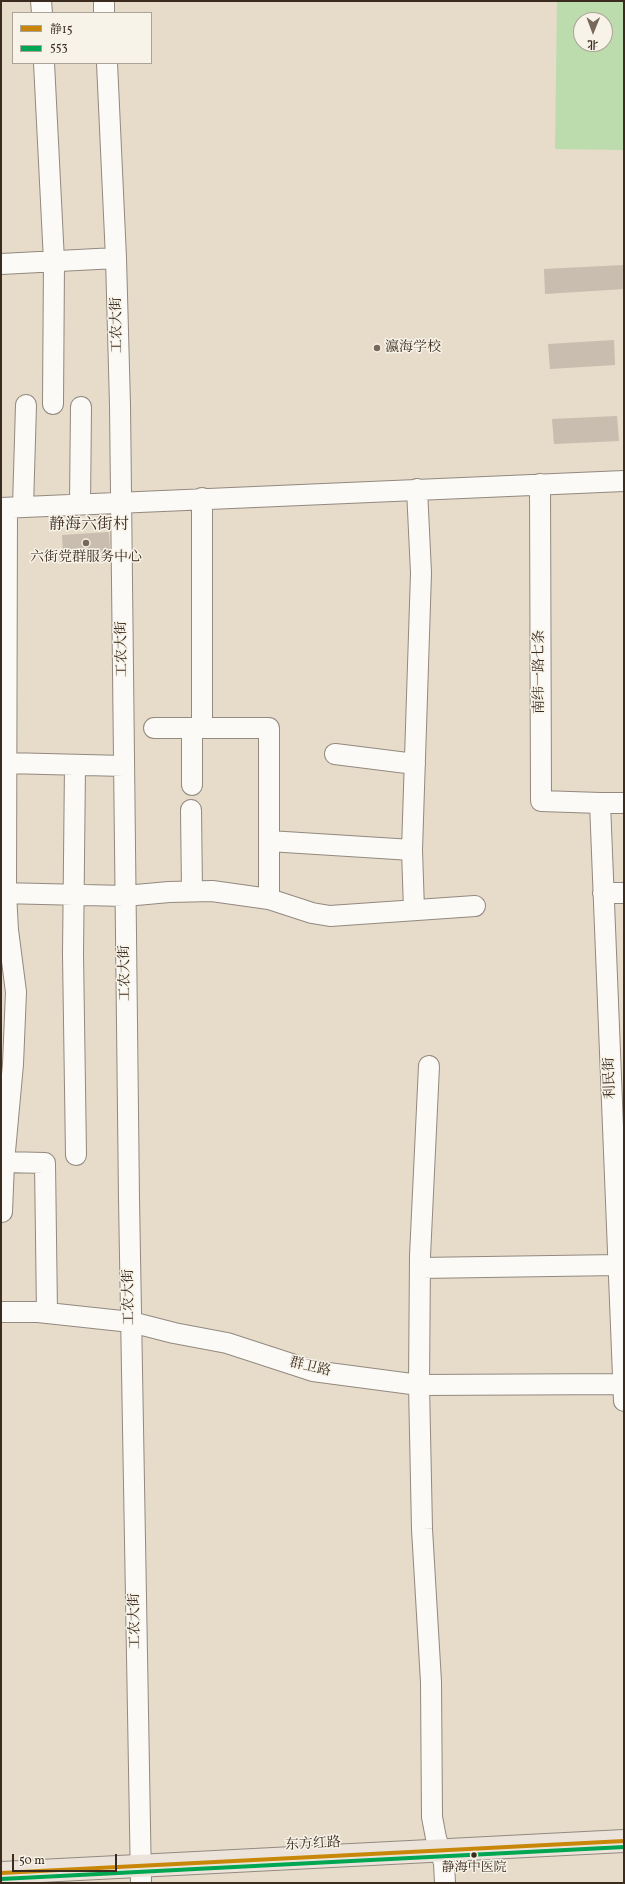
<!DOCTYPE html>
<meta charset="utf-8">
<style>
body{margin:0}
#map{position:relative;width:625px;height:1884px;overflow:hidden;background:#e7dbca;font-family:Vollkorn,"Noto Serif SC",serif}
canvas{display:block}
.frame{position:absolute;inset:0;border:2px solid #3b2a1e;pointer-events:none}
.legend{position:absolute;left:12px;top:12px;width:140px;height:52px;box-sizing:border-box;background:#f7f3e8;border:1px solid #aca397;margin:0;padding:5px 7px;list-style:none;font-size:12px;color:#3b2a1e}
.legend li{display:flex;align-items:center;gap:8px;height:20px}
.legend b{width:20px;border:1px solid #aca397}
.north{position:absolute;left:573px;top:12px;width:40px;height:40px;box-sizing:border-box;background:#f7f3e8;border:1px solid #aca397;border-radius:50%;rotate:181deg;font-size:11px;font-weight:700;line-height:16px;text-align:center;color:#3b2a1e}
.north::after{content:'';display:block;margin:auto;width:14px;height:18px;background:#77685a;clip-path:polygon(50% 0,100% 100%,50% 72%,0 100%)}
.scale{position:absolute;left:12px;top:1854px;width:105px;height:18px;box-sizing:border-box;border:2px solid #3b2a1e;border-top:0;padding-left:5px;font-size:12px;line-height:14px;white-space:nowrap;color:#3b2a1e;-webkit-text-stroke:3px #f7f3e8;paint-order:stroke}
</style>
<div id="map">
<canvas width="625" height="1884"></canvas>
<div class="frame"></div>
<ul class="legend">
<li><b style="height:5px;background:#c88708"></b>静15</li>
<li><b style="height:5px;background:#00a651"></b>553</li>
</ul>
<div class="north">北</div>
<div class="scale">50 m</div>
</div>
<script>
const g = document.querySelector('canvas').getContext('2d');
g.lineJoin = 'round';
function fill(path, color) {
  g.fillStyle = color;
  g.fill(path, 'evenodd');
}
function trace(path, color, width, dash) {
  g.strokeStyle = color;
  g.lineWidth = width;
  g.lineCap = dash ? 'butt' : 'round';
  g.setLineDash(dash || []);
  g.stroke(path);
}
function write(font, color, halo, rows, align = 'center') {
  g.font = font + ' Vollkorn,"Noto Serif SC",serif';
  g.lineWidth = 3;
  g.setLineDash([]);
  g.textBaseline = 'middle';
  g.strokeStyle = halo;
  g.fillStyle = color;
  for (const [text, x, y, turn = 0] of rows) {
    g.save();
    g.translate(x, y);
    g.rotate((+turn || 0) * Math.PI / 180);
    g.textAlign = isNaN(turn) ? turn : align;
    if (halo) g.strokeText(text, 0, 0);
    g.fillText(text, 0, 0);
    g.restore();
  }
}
fill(new Path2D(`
 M 557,1 L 624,1 L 624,150 L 555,149 ZM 581,20 L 605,20 L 605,44 L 581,44 Z`), '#bddcad');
fill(new Path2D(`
 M 624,265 L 624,289 L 545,294 L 544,269 Z
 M 614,340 L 615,365 L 550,369 L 548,344 Z
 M 617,416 L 619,441 L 554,444 L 552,419 Z
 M 109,532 L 110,551 L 63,554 L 62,535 Z`), '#c8bdae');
const minor = new Path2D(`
 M 41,1 L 42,13
 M 104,1 L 104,13
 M 44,63 L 54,261 L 53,404
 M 107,63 L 116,258 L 120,405 L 129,1199 L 141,1883
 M 1,264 L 116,258
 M 540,484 L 541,801 L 600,803
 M 80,504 L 81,407
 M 23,507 L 26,405
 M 1,508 L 624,481
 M 154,728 L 269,728 L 269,899
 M 192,728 L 192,785
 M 202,728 L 202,498
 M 335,754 L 415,764
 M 6,763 L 124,766
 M 75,765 L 73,954 L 76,1155
 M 624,803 L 600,803 L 624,1401
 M 191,810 L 192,891
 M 269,841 L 412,850
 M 1,893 L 125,896 L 169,892 L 212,891 L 269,899 L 312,913 L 330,916 L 475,906
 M 603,893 L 624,893
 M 414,910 L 412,850 L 421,573 L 417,489
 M 429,1066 L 420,1256 L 419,1385 L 422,1529 L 431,1682 L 432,1817 L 436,1838 L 444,1863 L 445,1883
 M 4,1162 L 45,1163 L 47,1313
 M 2,1212 L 4,1162 L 13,1064 L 16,992 L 8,930 L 6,893 L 7,508
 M 420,1268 L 618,1265
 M 1,1312 L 38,1312 L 131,1322 L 174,1333 L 227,1343 L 313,1371 L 419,1385 L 624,1384`);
const major = new Path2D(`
 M 1,1873 L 624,1841`);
trace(minor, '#92897f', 22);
trace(major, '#92897f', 24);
trace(minor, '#fbfaf7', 20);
trace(major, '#ece4da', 22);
trace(new Path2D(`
 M 1,1873 L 624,1841`), '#c88708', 4);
trace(new Path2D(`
 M 1,1879 L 624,1847`), '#00a651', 4);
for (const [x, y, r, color] of [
 [377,348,4,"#77685a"],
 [86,543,4,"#77685a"],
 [474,1855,3.5,"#3b2a1e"]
]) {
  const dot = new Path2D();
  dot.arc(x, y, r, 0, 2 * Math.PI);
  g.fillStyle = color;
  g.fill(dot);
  trace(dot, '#f7f3e8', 1.5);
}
write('13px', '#3b2a1e', '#f7f3e8', [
 ["静海中医院",474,1869]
]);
write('14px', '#3b2a1e', '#f7f3e8', [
 ["工农大街",118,325,-91],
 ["工农大街",123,649,-91],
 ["南纬一路七条",540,672,-90],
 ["工农大街",126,973,-91],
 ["利民街",611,1078,-92],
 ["工农大街",130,1297,-91],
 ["群卫路",310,1368,13],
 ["工农大街",136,1621,-91],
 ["东方红路",313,1845,-3]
]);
write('14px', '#3b2a1e', '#f7f3e8', [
 ["瀛海学校",385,348],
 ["六街党群服务中心",86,558,"center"]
], 'left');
write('16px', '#3b2a1e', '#f7f3e8', [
 ["静海六街村",89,526]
]);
</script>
